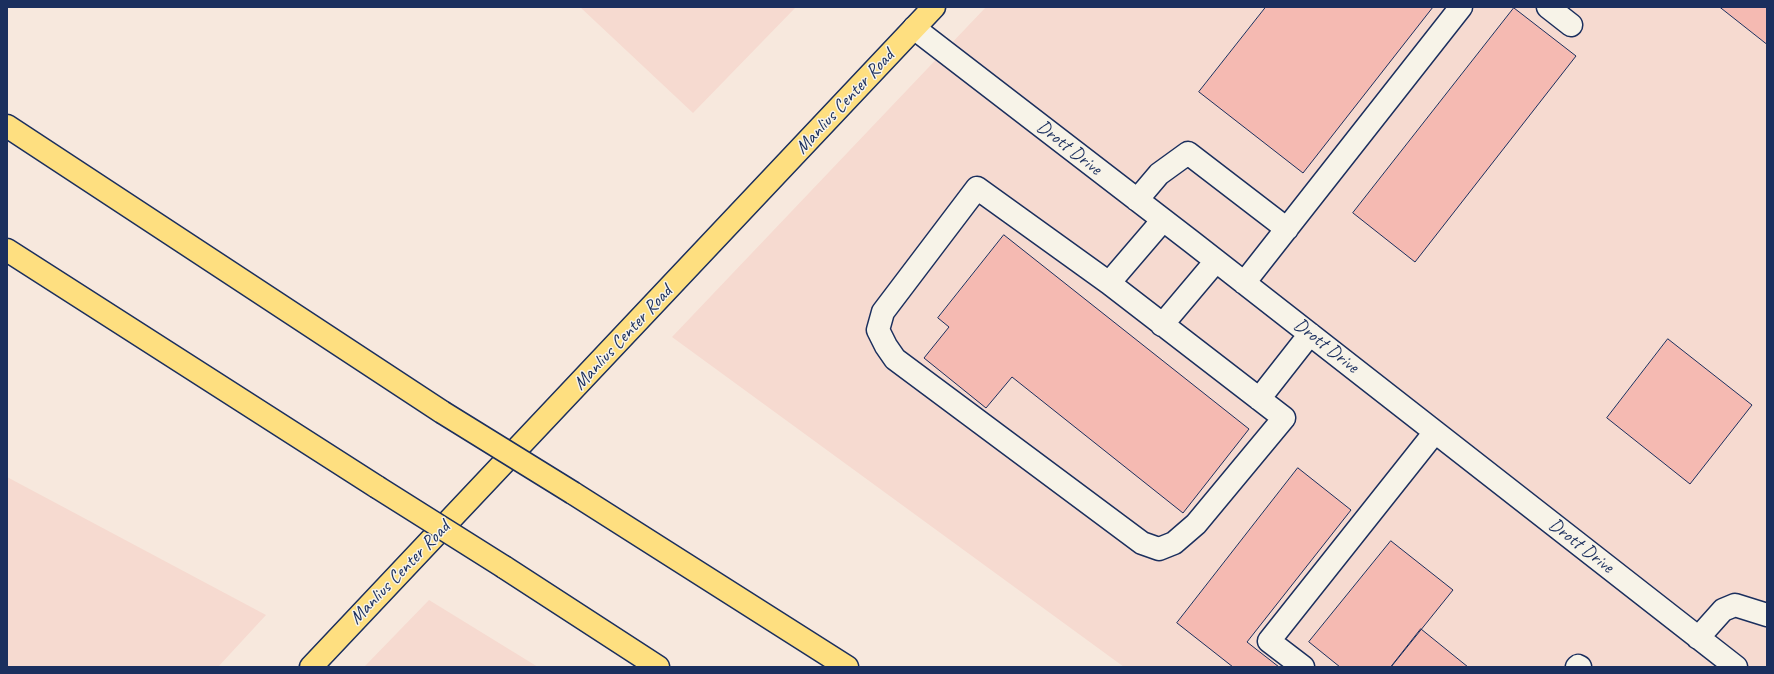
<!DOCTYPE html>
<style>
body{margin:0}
#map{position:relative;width:1774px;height:674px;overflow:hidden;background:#f7e8dd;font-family:Caveat,sans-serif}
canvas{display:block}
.frame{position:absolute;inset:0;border:8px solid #1b2f5e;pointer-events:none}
</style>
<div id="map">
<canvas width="1774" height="674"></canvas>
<div class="frame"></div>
</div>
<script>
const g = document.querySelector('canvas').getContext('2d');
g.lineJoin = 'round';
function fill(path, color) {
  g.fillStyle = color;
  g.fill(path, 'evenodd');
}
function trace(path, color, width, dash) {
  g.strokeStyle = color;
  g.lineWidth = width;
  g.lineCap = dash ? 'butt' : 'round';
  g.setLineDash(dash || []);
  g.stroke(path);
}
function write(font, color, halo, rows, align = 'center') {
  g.font = font + ' Caveat,sans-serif';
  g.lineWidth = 3;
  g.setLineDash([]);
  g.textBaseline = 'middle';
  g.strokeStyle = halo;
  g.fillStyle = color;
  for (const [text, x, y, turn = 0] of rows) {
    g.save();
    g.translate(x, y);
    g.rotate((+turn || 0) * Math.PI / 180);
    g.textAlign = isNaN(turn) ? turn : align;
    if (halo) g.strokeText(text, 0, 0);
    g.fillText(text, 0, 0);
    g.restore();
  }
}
fill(new Path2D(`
 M 580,7 L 796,7 L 693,113 Z
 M 986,7 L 1767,7 L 1767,667 L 1124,667 L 672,337 Z
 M 7,477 L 266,615 L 218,667 L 7,667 Z
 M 429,600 L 538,667 L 364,667 Z`), '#f6dad0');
const building = new Path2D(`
 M 1266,7 L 1433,7 L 1303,173 L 1199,92 Z
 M 1720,7 L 1767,7 L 1767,44 Z
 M 1514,8 L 1576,56 L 1415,262 L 1353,213 Z
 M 1004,235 L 1249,429 L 1183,513 L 1012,377 L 986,408 L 924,358 L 949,327 L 938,318 Z
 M 1668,339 L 1752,405 L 1690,484 L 1607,418 Z
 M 1298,468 L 1351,510 L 1247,642 L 1279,667 L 1233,667 L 1177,623 Z
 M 1391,541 L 1453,590 L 1391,667 L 1340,667 L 1309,642 Z
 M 1421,629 L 1468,667 L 1391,667 Z`);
fill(building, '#f5bab2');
trace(building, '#1b2f5e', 1);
const minor = new Path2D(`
 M 1548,7 L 1571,25
 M 914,28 L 1192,242 L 1736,667
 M 1137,200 L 1159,174 L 1188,153 L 1287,229
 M 1109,283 L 1284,418 L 1196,524 L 1174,543 L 1159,549 L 1142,543 L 895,359 L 886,346 L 878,330 L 883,312 L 977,188 L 1109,283 L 1163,220
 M 1244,283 L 1461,7
 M 1162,325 L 1216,261
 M 1259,399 L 1310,334
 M 1698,638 L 1723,610 L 1735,605 L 1767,615
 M 1303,667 L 1269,641 L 1435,432
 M 1577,667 L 1578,666 L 1580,667`);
const major = new Path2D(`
 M 311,667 L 934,7`);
const highway = new Path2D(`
 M 7,126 L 442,412
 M 7,250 L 377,487
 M 573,493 L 847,667
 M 504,567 L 658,667`);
trace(minor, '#1b2f5e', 25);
trace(major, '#1b2f5e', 25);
trace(highway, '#1b2f5e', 25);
trace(minor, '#f7f3e8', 22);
trace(major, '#fedf80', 22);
trace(highway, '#fedf80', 22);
const highwayBridge = new Path2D(`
 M 442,412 L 573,493
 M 377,487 L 504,567`);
trace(highwayBridge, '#1b2f5e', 25, []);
trace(highwayBridge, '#fedf80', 22);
write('19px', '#1b2f5e', '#f7f3e8', [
 ["Manlius Center Road",845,102,-47],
 ["Drott Drive",1069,148,38],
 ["Manlius Center Road",623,338,-47],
 ["Drott Drive",1326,346,38],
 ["Drott Drive",1581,546,38],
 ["Manlius Center Road",400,573,-46]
]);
</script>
